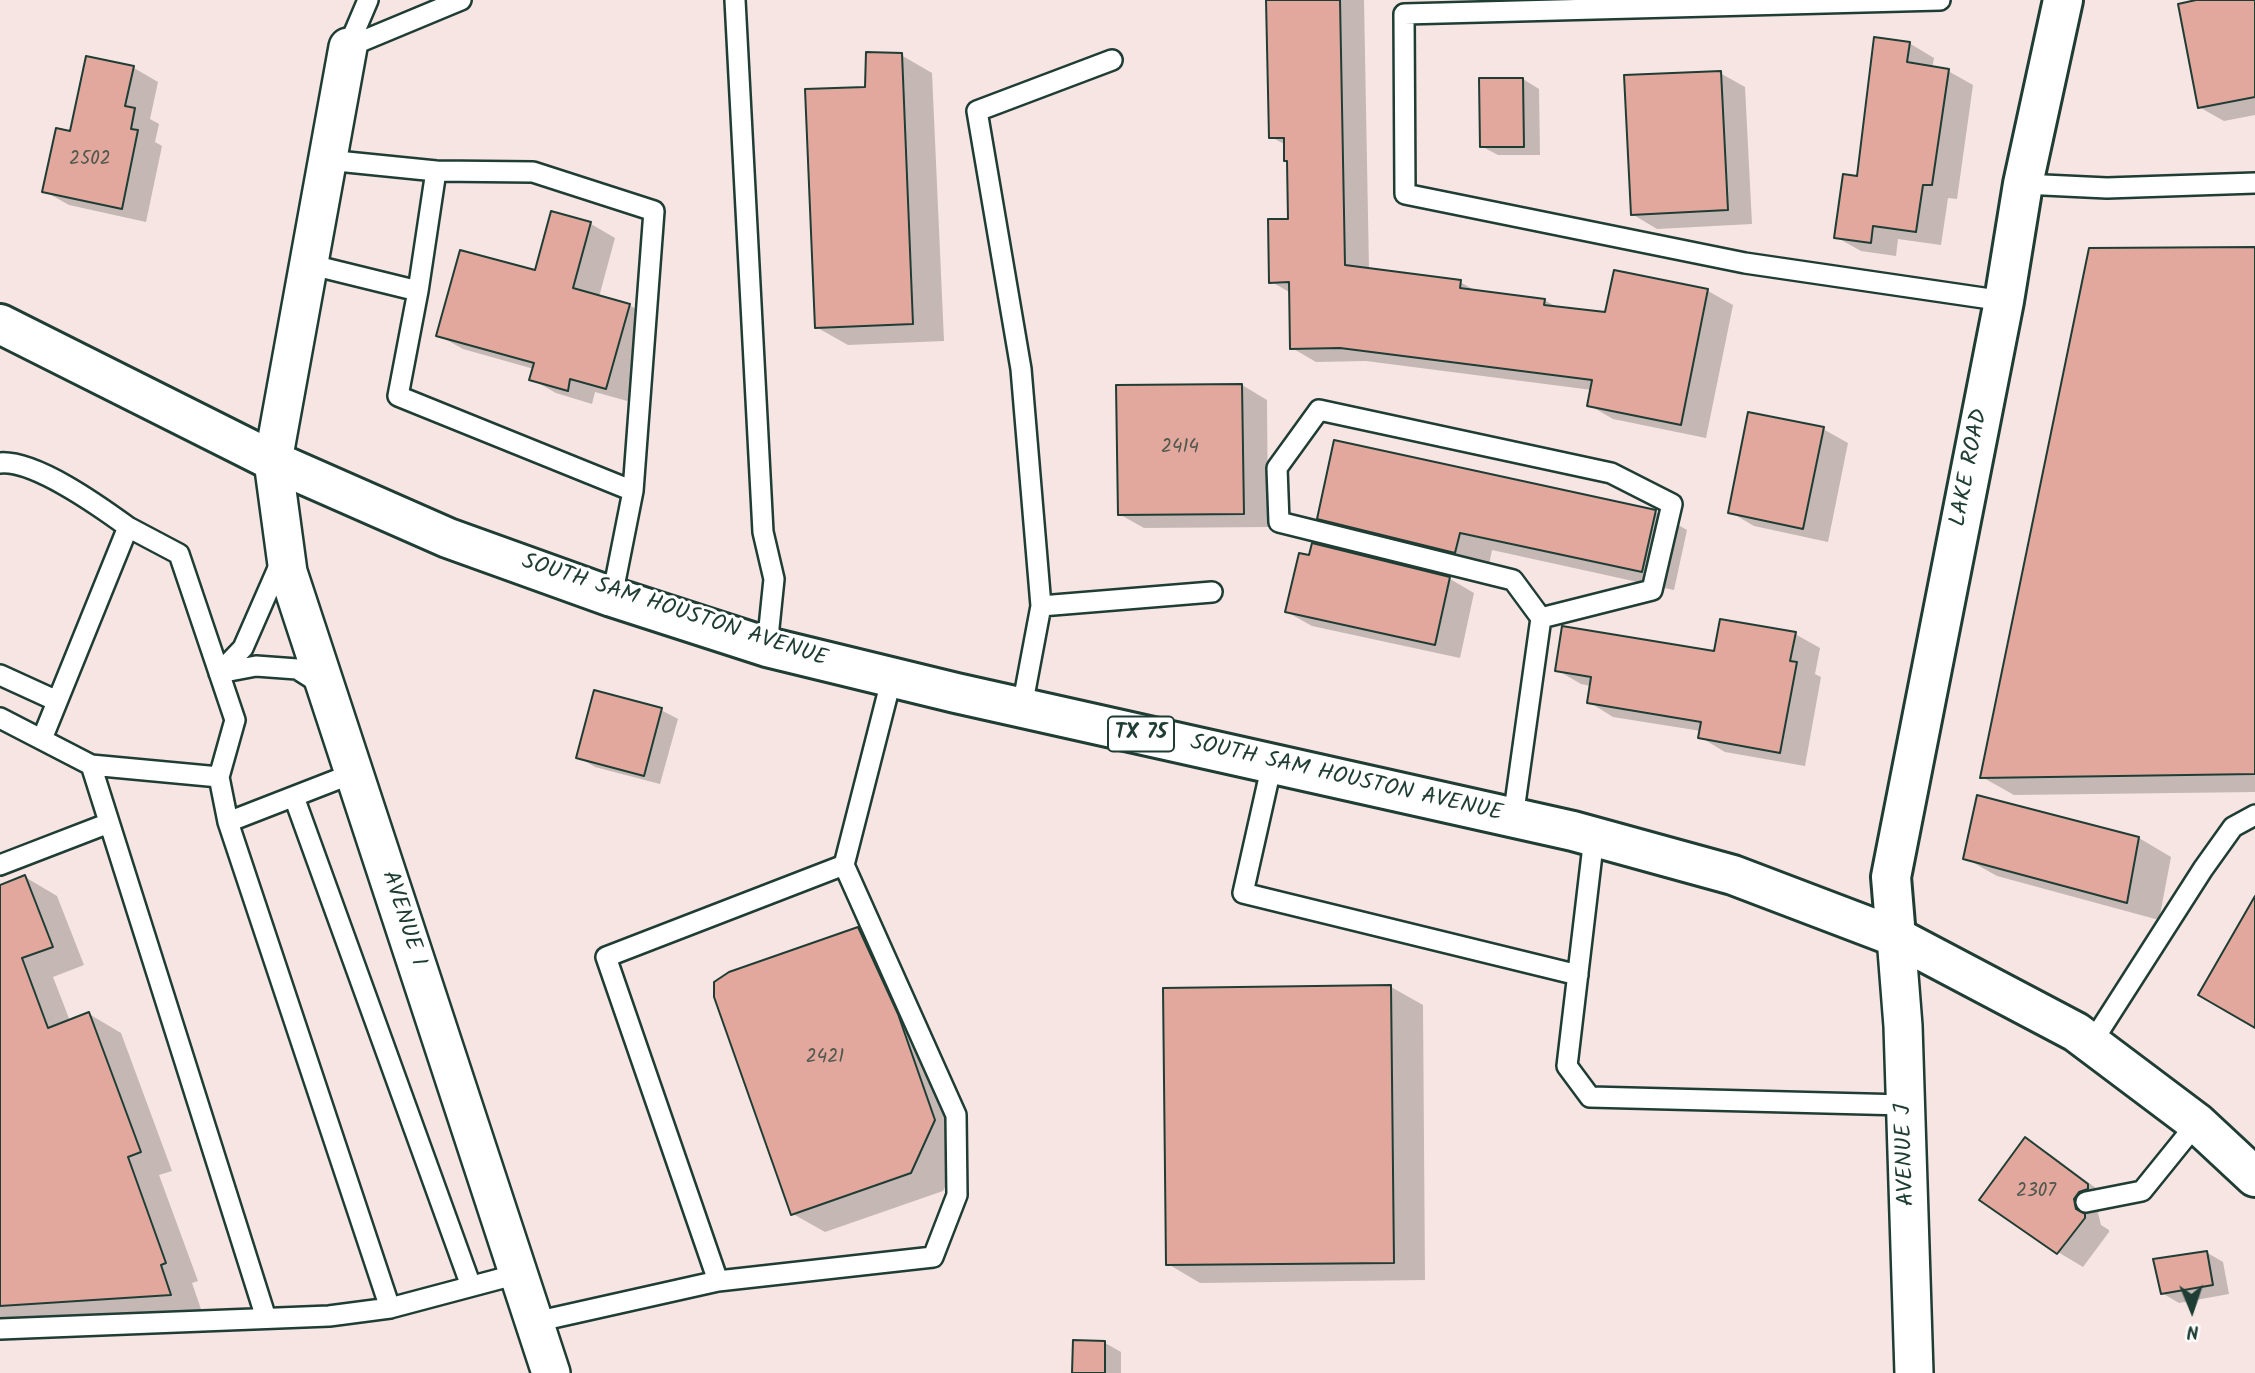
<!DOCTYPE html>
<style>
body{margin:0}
#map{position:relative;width:2255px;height:1373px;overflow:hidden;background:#f6e5e2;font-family:Kalam,sans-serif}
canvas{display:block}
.north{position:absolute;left:2157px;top:1275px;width:70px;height:70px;-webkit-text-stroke:5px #fff;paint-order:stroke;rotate:178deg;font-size:19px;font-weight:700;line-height:28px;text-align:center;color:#1f3d34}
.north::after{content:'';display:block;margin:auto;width:24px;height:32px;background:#1f3d34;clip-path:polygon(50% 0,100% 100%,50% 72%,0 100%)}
</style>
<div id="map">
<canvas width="2255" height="1373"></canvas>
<div class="north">N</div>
</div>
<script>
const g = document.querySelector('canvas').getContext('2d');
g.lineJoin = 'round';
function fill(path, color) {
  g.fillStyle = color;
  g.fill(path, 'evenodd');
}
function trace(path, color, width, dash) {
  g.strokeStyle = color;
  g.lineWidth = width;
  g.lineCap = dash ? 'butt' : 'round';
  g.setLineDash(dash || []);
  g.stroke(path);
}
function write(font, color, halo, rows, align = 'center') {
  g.font = font + ' Kalam,sans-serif';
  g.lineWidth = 6;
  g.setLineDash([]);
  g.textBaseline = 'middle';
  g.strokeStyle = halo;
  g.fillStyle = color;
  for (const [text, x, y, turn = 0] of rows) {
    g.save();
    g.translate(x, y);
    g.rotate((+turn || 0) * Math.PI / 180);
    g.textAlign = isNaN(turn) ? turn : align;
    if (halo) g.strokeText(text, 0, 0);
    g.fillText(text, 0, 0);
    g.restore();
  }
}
fill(new Path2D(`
 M 1268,0 L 1364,0 L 1369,270 L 1460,282 L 1478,292 L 1544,300 L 1559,308 L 1607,314 L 1615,272 L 1708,291 L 1733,305 L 1706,438 L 1613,419 L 1589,405 L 1592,390 L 1366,361 L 1316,362 L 1292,348 L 1291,293 L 1270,281 L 1290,220 L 1289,162 L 1286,145 L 1271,137 Z
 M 2205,0 L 2255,0 L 2255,115 L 2224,121 L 2199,107 Z
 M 1909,43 L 1934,58 L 1932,68 L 1948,71 L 1973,85 L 1957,199 L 1948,198 L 1941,245 L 1898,239 L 1896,256 L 1861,251 L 1836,237 Z
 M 901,55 L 932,73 L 944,341 L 848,345 L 816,327 L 867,88 Z
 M 88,58 L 134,68 L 158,82 L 150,119 L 159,124 L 155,142 L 162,146 L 146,222 L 69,205 L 44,191 L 71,133 Z
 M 1720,73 L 1745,87 L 1752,224 L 1657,229 L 1632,214 Z
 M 1523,79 L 1539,89 L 1540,155 L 1498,155 L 1481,146 Z
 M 552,213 L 591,224 L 615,238 L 599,297 L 629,305 L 654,319 L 631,402 L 595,392 L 592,404 L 556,393 L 531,379 L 534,369 L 463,349 L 438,335 L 536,272 Z
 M 2255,248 L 2255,792 L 2014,795 L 1982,777 Z
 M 1242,385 L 1267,400 L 1268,527 L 1144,528 L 1119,514 Z
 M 1823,429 L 1848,443 L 1828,542 L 1754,526 L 1730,512 Z
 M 1655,512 L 1687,530 L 1674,590 L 1492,550 L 1488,570 L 1351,536 L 1319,518 Z
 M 1310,557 L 1450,579 L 1474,593 L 1460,658 L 1312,626 L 1287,612 Z
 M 1795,634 L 1820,648 L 1815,674 L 1821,677 L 1805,766 L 1725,752 L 1700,737 L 1701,731 L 1613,717 L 1589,702 L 1591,686 L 1581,684 L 1557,670 L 1715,653 Z
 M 661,710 L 678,719 L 660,784 L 595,767 L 578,757 Z
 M 2139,838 L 2171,857 L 2159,920 L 1997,876 L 1965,858 Z
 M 25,877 L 57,896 L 84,965 L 53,977 L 70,1021 L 89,1014 L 121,1033 L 172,1171 L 159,1175 L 198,1281 L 192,1283 L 202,1312 L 0,1326 L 0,887 Z
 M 858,929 L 890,947 L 929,1034 L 967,1140 L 943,1191 L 825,1232 L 793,1214 Z
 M 1391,987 L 1423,1005 L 1425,1280 L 1200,1283 L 1168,1264 Z
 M 2026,1140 L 2050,1154 L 2112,1200 L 2103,1206 L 2098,1213 L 2101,1225 L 2109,1230 L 2109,1232 L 2083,1267 L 2058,1252 Z
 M 2206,1252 L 2223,1262 L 2229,1294 L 2179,1303 L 2162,1293 Z
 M 1105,1343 L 1121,1352 L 1121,1373 L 1073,1373 Z`), '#0003');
const building = new Path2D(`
 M 1266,0 L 1340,0 L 1345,265 L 1461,280 L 1460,288 L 1545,299 L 1544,305 L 1605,312 L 1614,270 L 1708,289 L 1681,425 L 1587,406 L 1592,380 L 1340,348 L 1290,349 L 1289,282 L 1269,283 L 1268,219 L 1288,219 L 1287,161 L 1284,161 L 1284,138 L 1269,138 Z
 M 2196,0 L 2255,0 L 2255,97 L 2198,108 L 2178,4 Z
 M 1874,37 L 1910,42 L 1907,62 L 1949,69 L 1932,185 L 1923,185 L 1916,232 L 1873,226 L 1871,243 L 1834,238 L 1843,174 L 1857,176 Z
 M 866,52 L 902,53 L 913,324 L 815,328 L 805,89 L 865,87 Z
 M 86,56 L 134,66 L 125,106 L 135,108 L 131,129 L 138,130 L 122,209 L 42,192 L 56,128 L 70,131 Z
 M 1721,71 L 1728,210 L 1631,215 L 1624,75 Z
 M 1479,78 L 1523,78 L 1524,147 L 1480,147 Z
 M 551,211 L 591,222 L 573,288 L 630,304 L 606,389 L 570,379 L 568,391 L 529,380 L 534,363 L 436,336 L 460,250 L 535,270 Z
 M 2255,247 L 2255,774 L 1980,778 L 2089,248 Z
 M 1242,384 L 1244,514 L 1118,515 L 1116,385 Z
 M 1748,412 L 1824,427 L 1803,529 L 1728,513 Z
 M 1334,440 L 1656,510 L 1642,572 L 1460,533 L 1455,553 L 1317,519 Z
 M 1312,543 L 1450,577 L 1435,645 L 1285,612 L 1299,553 L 1309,555 Z
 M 1720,619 L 1796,632 L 1790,661 L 1797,662 L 1780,753 L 1698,738 L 1701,722 L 1587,703 L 1591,677 L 1555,671 L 1562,626 L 1714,651 Z
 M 594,690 L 662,708 L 644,776 L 576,758 Z
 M 1977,795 L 2139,837 L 2127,903 L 1963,859 Z
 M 25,875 L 53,947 L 22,958 L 48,1028 L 89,1012 L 141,1152 L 128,1157 L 166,1263 L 161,1265 L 171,1295 L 0,1306 L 0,885 Z
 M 2255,896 L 2255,1028 L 2198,995 Z
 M 858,927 L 898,1014 L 935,1120 L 911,1173 L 791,1215 L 714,997 L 714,982 L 729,972 Z
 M 1391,985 L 1394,1263 L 1166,1265 L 1163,988 Z
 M 2025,1137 L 2088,1184 L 2088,1189 L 2079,1192 L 2074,1199 L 2076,1209 L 2085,1214 L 2085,1218 L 2057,1254 L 1979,1200 Z
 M 2207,1251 L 2213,1285 L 2161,1294 L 2153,1259 Z
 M 1073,1340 L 1105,1341 L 1105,1373 L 1072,1373 Z`);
fill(building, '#e2a89e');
trace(building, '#1f3d34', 2);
const lane = new Path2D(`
 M 735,0 L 763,532 L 774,579 L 767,647
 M 1940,0 L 1404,14 L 1405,194 L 1745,263 L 2004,301
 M 348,47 L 461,0
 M 348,47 L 368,0
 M 327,160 L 436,171 L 533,172 L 654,211 L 633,491
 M 2023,184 L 2107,188 L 2255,183
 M 308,264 L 418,291 L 398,396 L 633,491 L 612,597
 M 418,291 L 436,171
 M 0,463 C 35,460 99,506 128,527
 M 1041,606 L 1212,592
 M 219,673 L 243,648 L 282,559
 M 219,673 L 256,666 L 297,669 L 324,686
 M 0,675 L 57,701
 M 1022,707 L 1041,606 L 1021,369 L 977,111 L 1112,60
 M 0,718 L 91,765 L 219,777 L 228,822 L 354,773
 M 42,739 L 128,527 L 179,554 L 235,720 L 219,777
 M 1272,764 L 1243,893 L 1578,975
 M 91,765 L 266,1318
 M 294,797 L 471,1286
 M 1513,818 L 1541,618 L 1513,580 L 1279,522 L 1277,468 L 1319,410 L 1611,473 L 1672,504 L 1652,590 L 1541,618
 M 228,822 L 390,1308
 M 1594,837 L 1567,1066 L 1590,1097 L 1905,1105
 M 0,865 L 109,823
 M 844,865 L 956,1115 L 957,1195 L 933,1257 L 718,1281 L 606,957 L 844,865 L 892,677
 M 2091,1044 L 2203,869 L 2233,827 L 2255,815
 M 2086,1202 L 2142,1191 L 2197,1123
 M 535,1322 L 718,1281
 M 0,1329 L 329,1316 L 390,1308 L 518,1274`);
const street = new Path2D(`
 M 348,47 L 273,461 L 288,572 L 551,1373
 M 1896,937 L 1903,1026 L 1914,1373`);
const secondary = new Path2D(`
 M 1896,937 L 1891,877 L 2004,301 L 2023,184 L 2063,0`);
const primary = new Path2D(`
 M 0,324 L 273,461 L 448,538 L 612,597 L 767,647 L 956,693 L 1573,831 L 1733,875 L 1896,937 L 2076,1032 L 2197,1123 L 2255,1177`);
trace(lane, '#1f3d34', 24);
trace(street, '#1f3d34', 42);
trace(secondary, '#1f3d34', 44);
trace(primary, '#1f3d34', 44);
trace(lane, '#fff', 19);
trace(street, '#fff', 37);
trace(secondary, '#fff', 38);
trace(primary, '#fff', 38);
write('19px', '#50584e', null, [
 ["2502",90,161],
 ["2414",1180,449],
 ["2421",825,1059],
 ["2307",2036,1193]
]);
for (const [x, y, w] of [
 [1141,734,66]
]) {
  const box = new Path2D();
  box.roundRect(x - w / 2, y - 17.5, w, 35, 5);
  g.fillStyle = '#fff';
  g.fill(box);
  trace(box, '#1f3d34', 2);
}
write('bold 21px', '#1f3d34', null, [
 ["TX 75",1141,734]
]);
write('23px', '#1f3d34', '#fff', [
 ["LAKE ROAD",1971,468,-79],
 ["SOUTH SAM HOUSTON AVENUE",674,612,18],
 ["SOUTH SAM HOUSTON AVENUE",1346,780,13],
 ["AVENUE I",402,919,72],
 ["AVENUE J",1907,1155,-92]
]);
</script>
